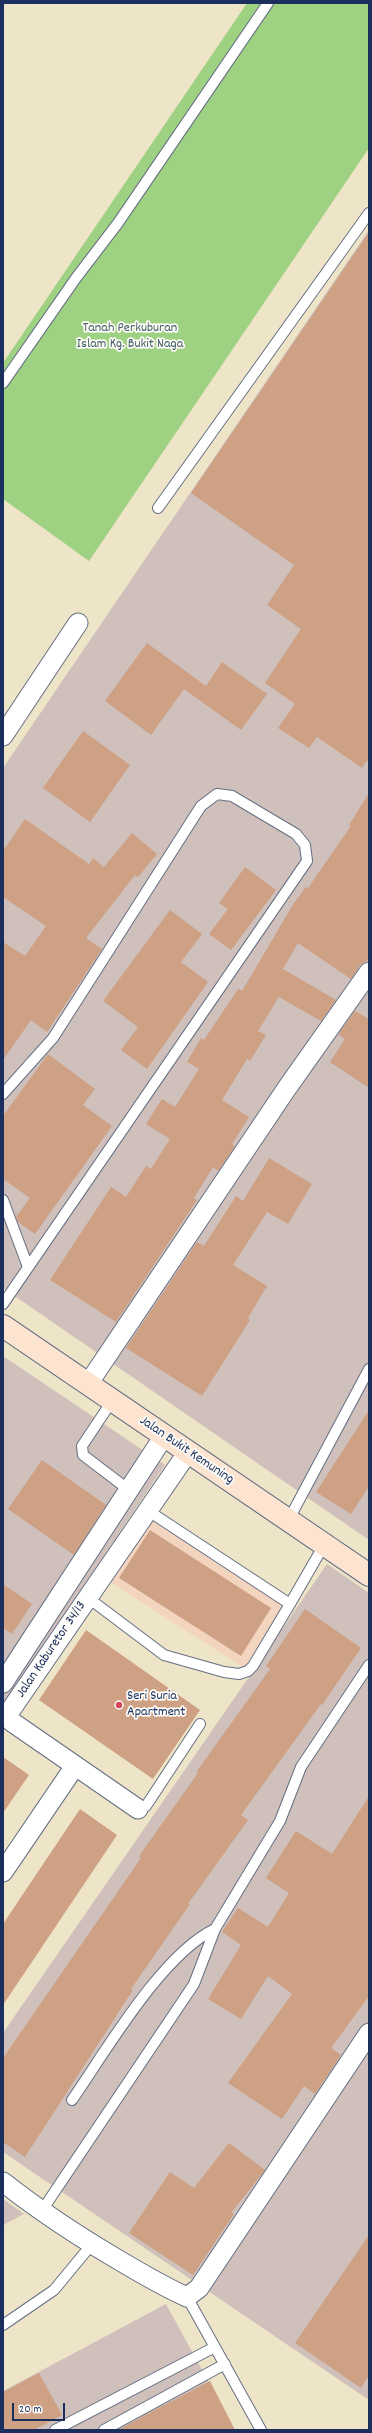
<!DOCTYPE html>
<style>
body{margin:0}
#map{position:relative;width:372px;height:2433px;overflow:hidden;background:#eee4c8;font-family:Dekko,sans-serif}
canvas{display:block}
.frame{position:absolute;inset:0;border:4px solid #1b2f5e;pointer-events:none}
.scale{position:absolute;left:12px;top:2403px;width:53px;height:18px;box-sizing:border-box;border:2px solid #1b2f5e;border-top:0;padding-left:5px;font-size:12px;line-height:14px;white-space:nowrap;color:#1b2f5e;-webkit-text-stroke:3px #fdfcf7;paint-order:stroke}
</style>
<div id="map">
<canvas width="372" height="2433"></canvas>
<div class="frame"></div>
<div class="scale">20 m</div>
</div>
<script>
const g = document.querySelector('canvas').getContext('2d');
g.lineJoin = 'round';
function fill(path, color) {
  g.fillStyle = color;
  g.fill(path, 'evenodd');
}
function trace(path, color, width, dash) {
  g.strokeStyle = color;
  g.lineWidth = width;
  g.lineCap = dash ? 'butt' : 'round';
  g.setLineDash(dash || []);
  g.stroke(path);
}
function write(font, color, halo, rows, align = 'center') {
  g.font = font + ' Dekko,sans-serif';
  g.lineWidth = 3.5;
  g.setLineDash([]);
  g.textBaseline = 'middle';
  g.strokeStyle = halo;
  g.fillStyle = color;
  for (const [text, x, y, turn = 0] of rows) {
    g.save();
    g.translate(x, y);
    g.rotate((+turn || 0) * Math.PI / 180);
    g.textAlign = isNaN(turn) ? turn : align;
    if (halo) g.strokeText(text, 0, 0);
    g.fillText(text, 0, 0);
    g.restore();
  }
}
fill(new Path2D(`
 M 150,1517 L 284,1605 L 244,1668 L 106,1579 Z`), '#f3d4bf');
fill(new Path2D(`
 M 369,230 L 369,1540 L 3,1288 L 3,768 Z
 M 3,1356 L 165,1465 L 3,1705 Z
 M 327,1564 L 369,1593 L 369,2400 L 3,2152 L 3,2033 Z
 M 3,2199 L 24,2214 L 3,2225 Z
 M 166,2304 L 235,2430 L 3,2430 L 3,2391 Z`), '#cfc0bb');
fill(new Path2D(`
 M 247,3 L 369,3 L 369,148 L 89,561 L 3,499 L 3,363 Z`), '#9ed181');
fill(new Path2D(`
 M 369,232 L 369,758 L 362,768 L 317,737 L 309,748 L 278,728 L 295,704 L 265,683 L 301,629 L 267,605 L 294,565 L 191,493 Z
 M 147,643 L 206,686 L 222,662 L 267,694 L 241,730 L 184,689 L 151,735 L 105,701 Z
 M 83,731 L 130,765 L 90,822 L 43,788 Z
 M 369,793 L 369,959 L 360,965 L 351,979 L 298,943 L 283,969 L 336,1000 L 321,1021 L 279,997 L 258,1031 L 266,1035 L 250,1061 L 247,1059 L 222,1100 L 249,1117 L 232,1144 L 235,1146 L 218,1171 L 213,1167 L 194,1198 L 197,1200 L 116,1322 L 50,1280 L 111,1187 L 126,1197 L 146,1166 L 151,1169 L 170,1139 L 146,1124 L 162,1099 L 175,1107 L 199,1069 L 187,1062 L 201,1038 L 204,1040 L 238,989 L 242,991 L 294,903 L 306,887 L 308,888 L 351,826 L 349,825 Z
 M 25,819 L 89,864 L 93,858 L 104,867 L 132,833 L 157,854 L 138,877 L 135,875 L 86,938 L 102,949 L 47,1032 L 31,1020 L 3,1060 L 3,942 L 25,956 L 46,926 L 3,897 L 3,851 Z
 M 245,867 L 276,890 L 231,950 L 209,934 L 228,909 L 219,903 Z
 M 170,910 L 202,934 L 181,962 L 208,982 L 147,1069 L 121,1050 L 138,1027 L 103,1001 Z
 M 355,1011 L 369,1019 L 369,1088 L 330,1062 L 345,1039 L 339,1035 L 340,1032 Z
 M 48,1054 L 95,1089 L 83,1105 L 112,1126 L 35,1234 L 18,1222 L 16,1217 L 30,1198 L 3,1179 L 3,1116 Z
 M 269,1158 L 312,1184 L 288,1224 L 267,1212 L 233,1265 L 267,1286 L 248,1318 L 250,1320 L 202,1396 L 126,1348 L 197,1242 L 204,1246 L 236,1196 L 243,1201 Z
 M 369,1410 L 369,1486 L 351,1514 L 316,1492 Z
 M 42,1460 L 106,1505 L 74,1555 L 8,1509 Z
 M 150,1530 L 271,1608 L 241,1656 L 119,1578 Z
 M 3,1584 L 32,1604 L 12,1634 L 3,1628 Z
 M 305,1609 L 361,1648 L 322,1705 L 321,1704 L 241,1815 L 248,1820 L 188,1904 L 190,1904 L 131,1989 L 133,1990 L 25,2157 L 3,2142 L 3,2058 L 141,1858 L 139,1856 L 198,1773 L 197,1771 L 270,1669 L 266,1666 Z
 M 86,1630 L 200,1710 L 153,1779 L 39,1700 Z
 M 3,1757 L 29,1775 L 3,1813 Z
 M 369,1796 L 369,1996 L 331,2048 L 341,2055 L 315,2094 L 304,2086 L 282,2119 L 228,2083 L 292,1994 L 268,1976 L 241,2019 L 208,1999 L 241,1945 L 222,1932 L 238,1908 L 268,1927 L 289,1893 L 266,1878 L 296,1831 L 332,1854 Z
 M 80,1809 L 117,1835 L 3,2005 L 3,1924 Z
 M 229,2143 L 265,2170 L 231,2213 L 234,2214 L 193,2275 L 129,2233 L 170,2172 L 194,2188 Z
 M 369,2235 L 369,2375 L 361,2388 L 295,2343 Z
 M 39,2373 L 62,2415 L 34,2430 L 3,2430 L 3,2392 Z
 M 210,2381 L 235,2430 L 118,2430 L 151,2412 Z`), '#cea084');
const lane = new Path2D(`
 M 3,383 L 76,278 L 118,223 L 268,3
 M 158,508 L 369,213
 M 3,1094 L 53,1038 L 201,806 L 217,794 L 232,796 L 296,834 L 305,845 L 307,861 L 3,1304
 M 3,1200 L 28,1267
 M 112,1401 L 82,1446 L 83,1455 L 129,1490
 M 147,1510 L 290,1604 L 324,1545
 M 288,1521 L 369,1369
 M 87,1597 L 164,1655 L 224,1672 L 239,1674 L 248,1671 L 253,1666 L 290,1604
 M 138,1809 L 146,1806 L 200,1724
 M 72,2100 C 106,2051 162,1954 215,1929
 M 41,2212 L 194,1984 L 215,1929 L 280,1821 L 301,1767 L 369,1665
 M 187,2297 L 261,2430
 M 3,2325 L 54,2290 L 92,2244
 M 55,2430 L 215,2347
 M 104,2430 L 225,2364`);
const street = new Path2D(`
 M 3,736 L 78,623
 M 88,1384 L 287,1088 L 369,972
 M 3,1683 L 164,1436
 M 138,1809 L 12,1722 L 9,1717 L 10,1711 L 188,1452
 M 3,1872 L 75,1766
 M 3,2182 C 41,2212 81,2238 122,2262 C 144,2275 164,2287 187,2297 L 199,2288 L 369,2033`);
const secondary = new Path2D(`
 M 3,1326 L 369,1575`);
trace(lane, '#656e83', 12);
trace(street, '#656e83', 21);
trace(secondary, '#656e83', 24);
trace(lane, '#fff', 10);
trace(street, '#fff', 19);
trace(secondary, '#fde4d1', 22);
for (const [x, y, r, color] of [
 [119,1705,4,"#d1495b"]
]) {
  const dot = new Path2D();
  dot.arc(x, y, r, 0, 2 * Math.PI);
  g.fillStyle = color;
  g.fill(dot);
  trace(dot, '#fdfcf7', 1.5);
}
write('14px', '#426068', '#fdfcf7', [
 ["Tanah Perkuburan",130,329],
 ["Islam Kg. Bukit Naga",130,345]
]);
write('14px', '#1b2f5e', '#fdfcf7', [
 ["Jalan Bukit Kemuning",186,1451,34],
 ["Jalan Kaburetor 34/13",52,1650,-56]
]);
write('14px', '#1b2f5e', '#fdfcf7', [
 ["Seri Suria",127,1697],
 ["Apartment",127,1713]
], 'left');
</script>
